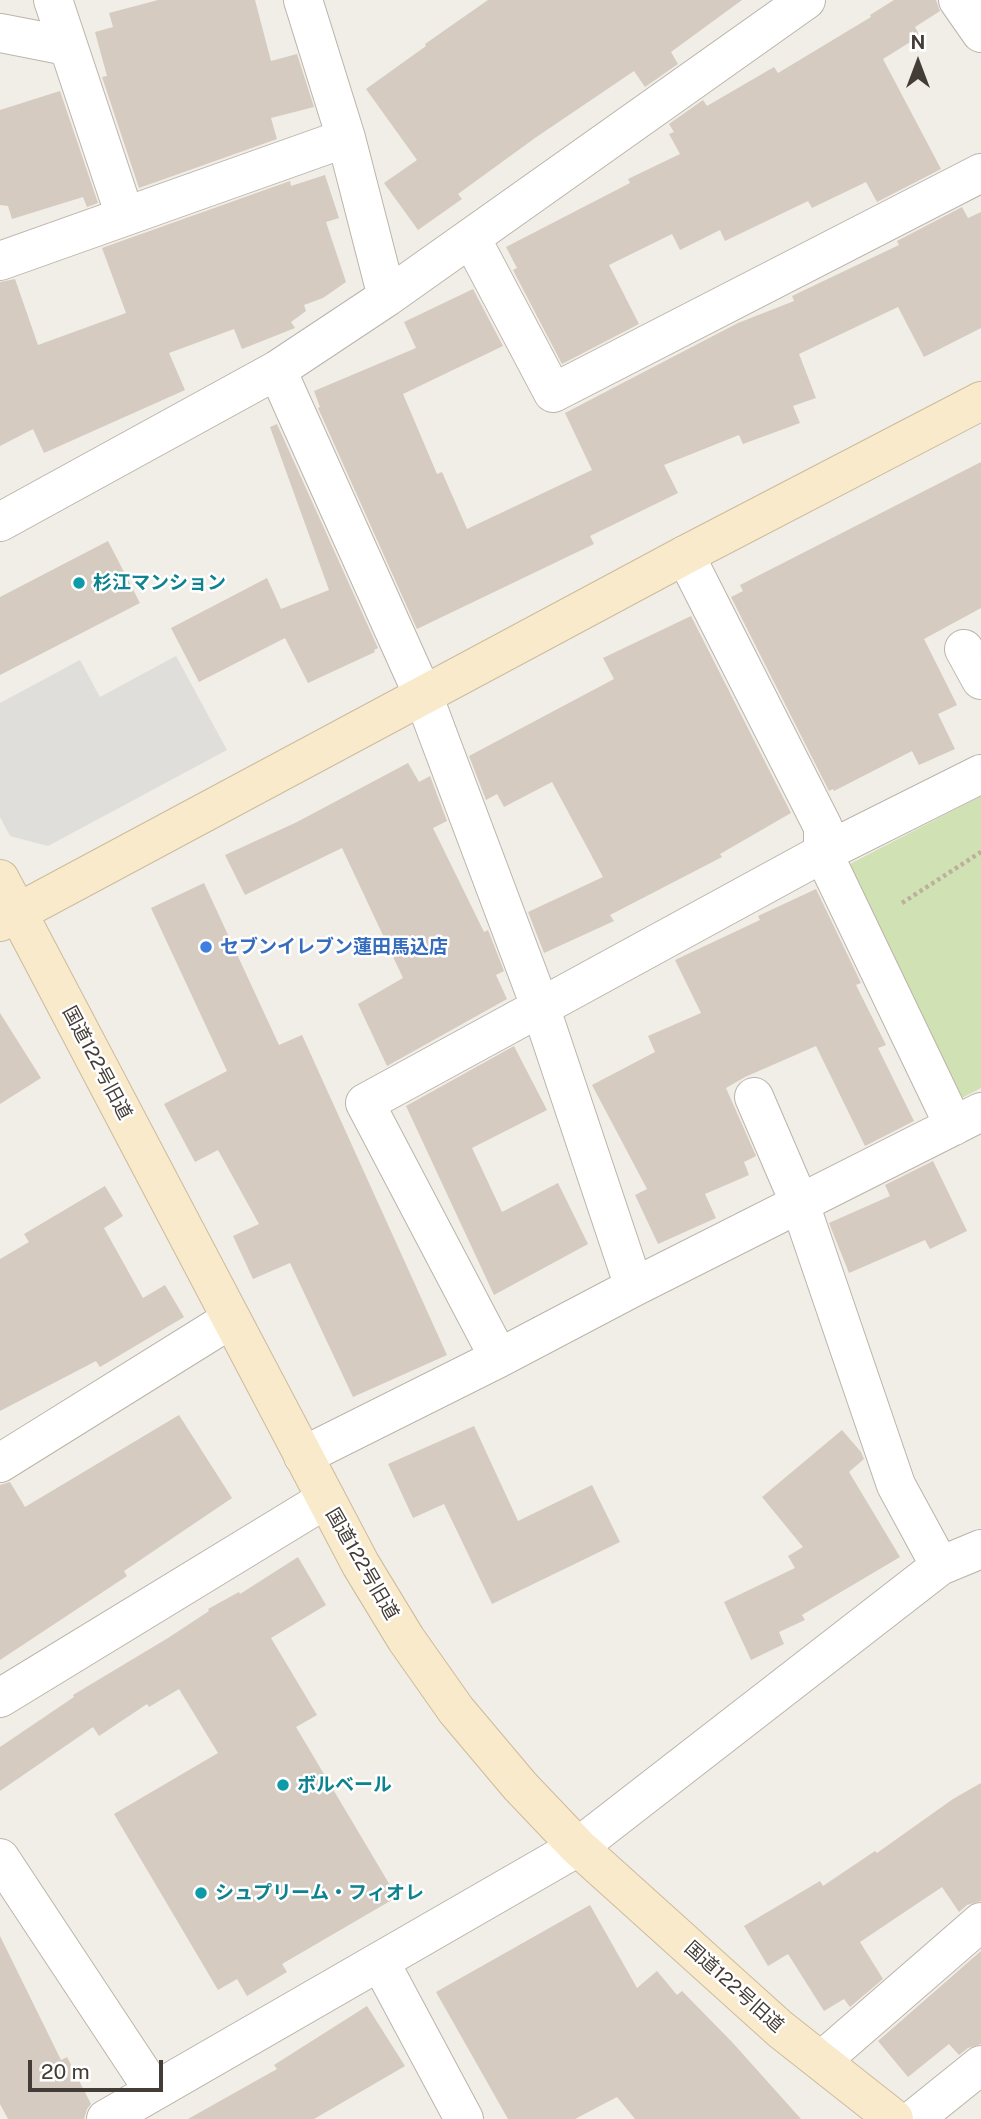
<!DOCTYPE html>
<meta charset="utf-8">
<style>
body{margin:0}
#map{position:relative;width:981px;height:2119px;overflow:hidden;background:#f1ede7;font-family:"Public Sans",sans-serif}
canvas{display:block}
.north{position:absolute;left:883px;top:28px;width:70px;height:70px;-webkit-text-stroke:5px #fff;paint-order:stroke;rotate:0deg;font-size:19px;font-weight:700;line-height:28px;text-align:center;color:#443d37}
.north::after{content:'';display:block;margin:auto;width:24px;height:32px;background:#443d37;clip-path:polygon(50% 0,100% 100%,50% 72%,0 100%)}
.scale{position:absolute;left:28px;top:2060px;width:135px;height:32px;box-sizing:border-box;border:4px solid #443d37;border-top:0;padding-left:9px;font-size:21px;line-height:24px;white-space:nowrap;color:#443d37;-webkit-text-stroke:5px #fff;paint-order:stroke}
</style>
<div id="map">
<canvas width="981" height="2119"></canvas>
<div class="north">N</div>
<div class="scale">20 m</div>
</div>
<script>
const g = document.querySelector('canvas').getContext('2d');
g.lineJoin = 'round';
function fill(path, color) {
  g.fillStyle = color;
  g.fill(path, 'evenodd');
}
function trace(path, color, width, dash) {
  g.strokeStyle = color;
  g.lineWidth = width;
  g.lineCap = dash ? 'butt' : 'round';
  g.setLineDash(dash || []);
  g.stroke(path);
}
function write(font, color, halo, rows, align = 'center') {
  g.font = font + ' "Public Sans","Noto Sans JP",sans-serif';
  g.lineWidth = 5;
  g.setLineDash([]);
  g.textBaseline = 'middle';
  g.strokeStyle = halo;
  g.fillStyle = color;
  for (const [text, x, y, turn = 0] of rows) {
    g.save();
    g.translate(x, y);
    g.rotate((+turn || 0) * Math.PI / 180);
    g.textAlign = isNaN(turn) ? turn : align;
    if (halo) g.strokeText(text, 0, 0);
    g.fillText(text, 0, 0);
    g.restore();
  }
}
fill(new Path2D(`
 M 981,796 L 981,1088 L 956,1101 L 846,866 Z`), '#d0e1b4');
fill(new Path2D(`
 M 176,656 L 227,750 L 48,846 L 10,836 L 0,817 L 0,703 L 80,660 L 100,697 Z`), '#e0dedb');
fill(new Path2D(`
 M 158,0 L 255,0 L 271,61 L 297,54 L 314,107 L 271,118 L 277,139 L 139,188 L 102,77 L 107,76 L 95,32 L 113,27 L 109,13 Z
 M 488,0 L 742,0 L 671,52 L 678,64 L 645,87 L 634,71 L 535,138 L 458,194 L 462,199 L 418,230 L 384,183 L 417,160 L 366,89 L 426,46 L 425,44 Z
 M 894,0 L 936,0 L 940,11 L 915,27 L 920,36 L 883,59 L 941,169 L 877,202 L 866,182 L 812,208 L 808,201 L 725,241 L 720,230 L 680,250 L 672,234 L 609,265 L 639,324 L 562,364 L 513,270 L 517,268 L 506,247 L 630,183 L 628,179 L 680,154 L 669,134 L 674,132 L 669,124 L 703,100 L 707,106 L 774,67 L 778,73 L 871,17 L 870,15 Z
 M 60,91 L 98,203 L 87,207 L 83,197 L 12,219 L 8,206 L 0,205 L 0,110 Z
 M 325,175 L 339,218 L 326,222 L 346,282 L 323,298 L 304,305 L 306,311 L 291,322 L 295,328 L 242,349 L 234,329 L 169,353 L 185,390 L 44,453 L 33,429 L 0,446 L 0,282 L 15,279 L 38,345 L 126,313 L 102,248 L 290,181 L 291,186 Z
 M 962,207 L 968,218 L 981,212 L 981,328 L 924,357 L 898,307 L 799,354 L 816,398 L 793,406 L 800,423 L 743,444 L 739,435 L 664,465 L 678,493 L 590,536 L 594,544 L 417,629 L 318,408 L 320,407 L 314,391 L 416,348 L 404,322 L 473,289 L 503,346 L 403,394 L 437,474 L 442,472 L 467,529 L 592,470 L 565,413 L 738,323 L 794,301 L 792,296 L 899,245 L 897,241 Z
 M 277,424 L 378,648 L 374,650 L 375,652 L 308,683 L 285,638 L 199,682 L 171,628 L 267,578 L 281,609 L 329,590 L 270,427 Z
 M 981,462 L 981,608 L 924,639 L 957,705 L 938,714 L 955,749 L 919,765 L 912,751 L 834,791 L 833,789 L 829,791 L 731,597 L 743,591 L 740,585 Z
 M 108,541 L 140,603 L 0,675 L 0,597 Z
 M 691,616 L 791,813 L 720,854 L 722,857 L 610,915 L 614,921 L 544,953 L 528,912 L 603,877 L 552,782 L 504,807 L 497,794 L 486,800 L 469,756 L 614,679 L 603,658 Z
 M 408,763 L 419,782 L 430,776 L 447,821 L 433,828 L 484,932 L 488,930 L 504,971 L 496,975 L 507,999 L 387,1066 L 358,1004 L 403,978 L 342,848 L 245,895 L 225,855 L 297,822 Z
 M 204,883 L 279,1045 L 302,1035 L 447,1355 L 353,1397 L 290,1263 L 253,1279 L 233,1236 L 259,1224 L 218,1150 L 195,1162 L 164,1104 L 227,1071 L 151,908 Z
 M 816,889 L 861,983 L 856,985 L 886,1045 L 878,1048 L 914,1121 L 865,1146 L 816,1046 L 745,1077 L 726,1088 L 756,1156 L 744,1162 L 749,1175 L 705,1194 L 716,1218 L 658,1244 L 635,1195 L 647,1189 L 592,1085 L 655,1052 L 648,1036 L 701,1013 L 675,960 L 760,920 L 758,916 Z
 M 0,1013 L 41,1078 L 0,1104 Z
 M 514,1046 L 547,1110 L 472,1148 L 502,1212 L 558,1183 L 588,1244 L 494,1295 L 406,1106 Z
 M 933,1161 L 967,1231 L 930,1249 L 925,1240 L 849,1273 L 829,1223 L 890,1196 L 885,1185 Z
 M 105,1186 L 123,1216 L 104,1228 L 143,1298 L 165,1285 L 184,1317 L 100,1367 L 96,1361 L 0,1411 L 0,1259 L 29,1242 L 24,1234 Z
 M 179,1415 L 232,1498 L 124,1571 L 127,1576 L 0,1660 L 0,1485 L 10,1482 L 25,1507 Z
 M 474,1426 L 518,1521 L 592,1485 L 620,1542 L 492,1604 L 444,1504 L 413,1518 L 388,1464 Z
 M 842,1430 L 861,1452 L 864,1459 L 849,1472 L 900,1557 L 802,1615 L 805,1620 L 779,1632 L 784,1644 L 751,1660 L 724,1602 L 795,1568 L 788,1556 L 803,1547 L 762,1497 Z
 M 298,1557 L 326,1605 L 271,1638 L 317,1715 L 296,1727 L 397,1897 L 282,1964 L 287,1972 L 247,1996 L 237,1979 L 218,1990 L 114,1814 L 218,1753 L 179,1689 L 149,1707 L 147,1704 L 99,1736 L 93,1727 L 0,1791 L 0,1747 L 74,1697 L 73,1695 L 168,1638 L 209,1611 L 208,1609 L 239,1592 L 240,1594 Z
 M 981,1783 L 981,1901 L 967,1905 L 959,1912 L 942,1887 L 860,1942 L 883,1979 L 850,2007 L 844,1999 L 824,2011 L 788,1954 L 768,1966 L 744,1926 L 820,1881 L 823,1886 L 875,1851 L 877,1853 L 953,1799 Z
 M 590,1905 L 637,1988 L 657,1971 L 677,1995 L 682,1991 L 732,2042 L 801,2119 L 635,2119 L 617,2097 L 575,2119 L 508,2119 L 436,1992 Z
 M 0,1936 L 61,2060 L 67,2057 L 91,2104 L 87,2109 L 84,2119 L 8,2119 L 0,2104 Z
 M 981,1951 L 981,2044 L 968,2048 L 959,2055 L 949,2044 L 908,2077 L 878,2041 Z
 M 367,2006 L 405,2066 L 314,2119 L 188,2119 L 277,2069 L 274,2065 Z`), '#d5cbc0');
const street = new Path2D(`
 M 53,0 L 125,216
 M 303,0 L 346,138 L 387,297
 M 958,0 L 981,33
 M 0,33 L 67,46
 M 471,238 L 553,393 L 981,173
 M 0,261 L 346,138
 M 277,370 L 423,695 L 540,1006 L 634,1287
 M 0,522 L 277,370 L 387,297 L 806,0
 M 685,555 L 823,827 L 823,853 L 954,1126
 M 964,649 L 981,680
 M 754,1097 L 800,1204 L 896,1485 L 940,1566
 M 499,1358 L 365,1103 L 823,853 L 981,774
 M 303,1456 L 499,1358 L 634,1287 L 981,1112
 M 0,1463 L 231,1319
 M 0,1698 L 326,1499
 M 0,1858 L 154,2091
 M 380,1962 L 464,2119
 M 821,2061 L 981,1922
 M 106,2119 L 578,1847 L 940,1566 L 981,1549
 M 914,2119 L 981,2065`);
const secondary = new Path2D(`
 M 0,879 L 361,1565 L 406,1639 L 456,1710 L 520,1786 L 578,1847 L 780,2029 L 894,2119
 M 0,922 L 685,555 L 981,401`);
trace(street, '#bcb4aa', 40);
trace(secondary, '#ccbc9b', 40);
trace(new Path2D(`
 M 902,903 L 981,852`), '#bcaf9d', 4.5, [3.5, 3.5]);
trace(street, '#fff', 38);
trace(secondary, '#f8eaca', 38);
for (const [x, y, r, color] of [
 [79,583,7,"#0f9aa8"],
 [206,947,7,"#3f7fe0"],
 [283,1785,7,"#0f9aa8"],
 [201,1893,7,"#0f9aa8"]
]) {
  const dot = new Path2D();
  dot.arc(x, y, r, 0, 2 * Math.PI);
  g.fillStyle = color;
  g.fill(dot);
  trace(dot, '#fff', 2.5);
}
write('bold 19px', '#0d838f', '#fff', [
 ["杉江マンション",93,583],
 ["ボルベール",297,1785],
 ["シュプリーム・フィオレ",215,1893]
], 'left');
write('bold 19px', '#366cbe', '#fff', [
 ["セブンイレブン蓮田馬込店",220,947]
], 'left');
write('19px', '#443d37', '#fff', [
 ["国道122号旧道",97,1063,62],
 ["国道122号旧道",362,1564,60],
 ["国道122号旧道",734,1987,42]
]);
</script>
